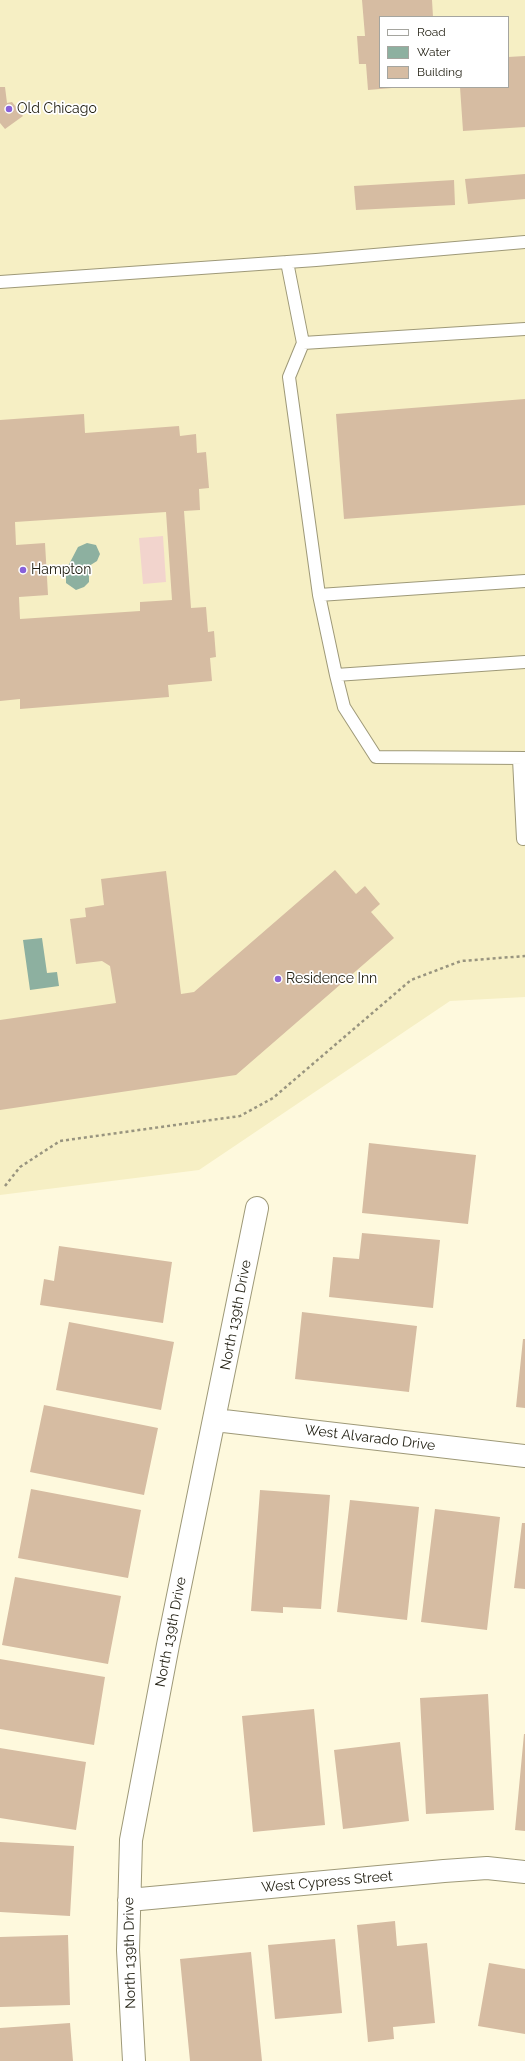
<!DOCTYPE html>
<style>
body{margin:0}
#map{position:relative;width:525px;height:2061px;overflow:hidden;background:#fef9dd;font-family:Raleway,sans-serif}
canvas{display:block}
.legend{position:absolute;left:379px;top:16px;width:130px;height:72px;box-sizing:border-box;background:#fff;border:1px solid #a5a59f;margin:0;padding:5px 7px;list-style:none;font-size:12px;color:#1f1d10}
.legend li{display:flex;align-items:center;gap:8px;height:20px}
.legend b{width:20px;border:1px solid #a5a59f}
</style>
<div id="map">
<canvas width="525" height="2061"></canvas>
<ul class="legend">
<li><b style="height:5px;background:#fff"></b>Road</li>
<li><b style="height:11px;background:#8db0a0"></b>Water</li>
<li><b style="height:11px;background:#d6bca2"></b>Building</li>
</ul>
</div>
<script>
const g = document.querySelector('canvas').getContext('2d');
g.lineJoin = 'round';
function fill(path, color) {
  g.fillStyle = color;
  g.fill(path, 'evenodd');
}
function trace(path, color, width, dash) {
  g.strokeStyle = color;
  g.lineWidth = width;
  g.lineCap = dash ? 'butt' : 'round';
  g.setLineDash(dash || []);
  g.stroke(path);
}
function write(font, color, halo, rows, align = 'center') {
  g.font = font + ' Raleway,sans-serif';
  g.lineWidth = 3.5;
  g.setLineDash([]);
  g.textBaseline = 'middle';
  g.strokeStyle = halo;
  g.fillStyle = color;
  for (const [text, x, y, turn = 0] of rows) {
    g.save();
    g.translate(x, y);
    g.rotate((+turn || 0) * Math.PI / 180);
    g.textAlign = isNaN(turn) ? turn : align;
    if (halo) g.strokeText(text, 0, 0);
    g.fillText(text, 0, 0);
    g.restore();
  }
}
fill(new Path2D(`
 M 0,0 L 525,0 L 525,997 L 450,1001 L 199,1170 L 0,1195 ZM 380,17 L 508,17 L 508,87 L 380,87 Z`), '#f6efc4');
fill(new Path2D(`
 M 163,536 L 166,582 L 143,584 L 139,538 Z`), '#f2d4cd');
fill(new Path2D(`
 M 87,543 L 96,545 L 100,554 L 97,561 L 89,566 L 89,582 L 84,587 L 76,590 L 66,583 L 66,570 L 78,547 Z
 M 42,938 L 47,973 L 57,972 L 59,986 L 30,990 L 23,940 Z`), '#8db0a0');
fill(new Path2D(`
 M 362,0 L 432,0 L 433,17 L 380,17 L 380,87 L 392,88 L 368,90 L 366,64 L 359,64 L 357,36 L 365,36 Z
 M 525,56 L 525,127 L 463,131 L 460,87 L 508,87 L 508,57 Z
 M 0,87 L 5,87 L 7,103 L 12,102 L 23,116 L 5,129 L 0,123 Z
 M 525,174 L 525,199 L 468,204 L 465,179 Z
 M 454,180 L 455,205 L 356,210 L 354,186 Z
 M 525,399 L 525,505 L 344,519 L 336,414 Z
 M 84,414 L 85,433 L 179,426 L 180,436 L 196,434 L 197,453 L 206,452 L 209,488 L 199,489 L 200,510 L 184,511 L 191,608 L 206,607 L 208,632 L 214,631 L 216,657 L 210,658 L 212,681 L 168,685 L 169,697 L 20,709 L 20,699 L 0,701 L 0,420 ZM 166,512 L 172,600 L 140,602 L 140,611 L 20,619 L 19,597 L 48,595 L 45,543 L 16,545 L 15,522 Z
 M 335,870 L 356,894 L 365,886 L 380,904 L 371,912 L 394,938 L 236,1075 L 0,1110 L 0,1020 L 116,1003 L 110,966 L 102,961 L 76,964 L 70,919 L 86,917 L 85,908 L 104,905 L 101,879 L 166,871 L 181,994 L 194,992 Z
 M 369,1143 L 476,1155 L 468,1224 L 362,1213 Z
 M 362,1233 L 440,1240 L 433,1308 L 329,1297 L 333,1257 L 359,1259 Z
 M 59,1246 L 172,1262 L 163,1323 L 40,1305 L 44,1279 L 54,1281 Z
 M 302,1312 L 417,1326 L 409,1392 L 295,1379 Z
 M 69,1322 L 174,1342 L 161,1410 L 56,1390 Z
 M 523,1339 L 525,1339 L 525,1408 L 516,1407 Z
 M 44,1405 L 158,1428 L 144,1495 L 30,1472 Z
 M 31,1489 L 141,1510 L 128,1578 L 18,1558 Z
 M 260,1490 L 330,1495 L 321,1609 L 283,1607 L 283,1613 L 251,1611 Z
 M 350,1500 L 419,1507 L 407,1620 L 337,1612 Z
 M 435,1509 L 500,1517 L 487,1630 L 421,1622 Z
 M 522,1523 L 525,1523 L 525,1589 L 514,1588 Z
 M 15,1577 L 121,1596 L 108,1664 L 2,1645 Z
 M 0,1659 L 105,1677 L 94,1745 L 0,1729 Z
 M 488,1694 L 494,1810 L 426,1814 L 420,1698 Z
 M 314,1709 L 325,1825 L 253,1832 L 242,1716 Z
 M 524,1734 L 525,1734 L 525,1831 L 515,1830 Z
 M 400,1742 L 409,1821 L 343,1829 L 334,1750 Z
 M 0,1748 L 86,1762 L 76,1830 L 0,1818 Z
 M 0,1842 L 74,1846 L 70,1916 L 0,1912 Z
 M 395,1921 L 397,1946 L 427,1943 L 435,2023 L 393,2027 L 394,2039 L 368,2042 L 357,1925 Z
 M 68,1935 L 70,2005 L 0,2007 L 0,1937 Z
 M 335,1939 L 342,2013 L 275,2019 L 268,1945 Z
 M 251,1952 L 262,2061 L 190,2061 L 180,1959 Z
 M 489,1963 L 525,1969 L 525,2034 L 478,2026 Z
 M 70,2023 L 73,2061 L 0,2061 L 0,2028 Z`), '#d6bca2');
const service = new Path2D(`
 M 287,262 L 303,343
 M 0,282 L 316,260 L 525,242
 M 525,329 L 303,343 L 289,377 L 319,595 L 336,675 L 344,707 L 376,757 L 525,758
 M 319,595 L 525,581
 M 336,675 L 525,662
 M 519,759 L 523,839`);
const minor = new Path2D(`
 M 215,1420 L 525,1456
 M 129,1900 L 444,1871 L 487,1868 L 525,1872
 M 134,2061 L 128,1950 L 131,1840 L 168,1645 L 257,1208`);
trace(service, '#9e9978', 14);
trace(minor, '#9e9978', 24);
trace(new Path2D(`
 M 5,1186 L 20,1167 L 60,1141 L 240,1116 L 273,1098 L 411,980 L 461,961 L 525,956`), '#98947f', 2.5, [3, 3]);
trace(service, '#fff', 12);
trace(minor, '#fff', 22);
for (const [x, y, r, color] of [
 [9,109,4,"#8860da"],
 [23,570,4,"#8860da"],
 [278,979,4,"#8860da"]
]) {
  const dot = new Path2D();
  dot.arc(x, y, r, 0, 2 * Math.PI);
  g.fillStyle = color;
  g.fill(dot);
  trace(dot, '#fff', 1.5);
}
write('14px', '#1f1d10', '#fff', [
 ["Old Chicago",17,109],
 ["Hampton",31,570],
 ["Residence Inn",286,979]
], 'left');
write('14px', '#1f1d10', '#fff', [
 ["North 139th Drive",236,1315,-79],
 ["West Alvarado Drive",370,1438,7],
 ["North 139th Drive",171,1632,-79],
 ["West Cypress Street",327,1882,-5],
 ["North 139th Drive",130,1953,-91]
]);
</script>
